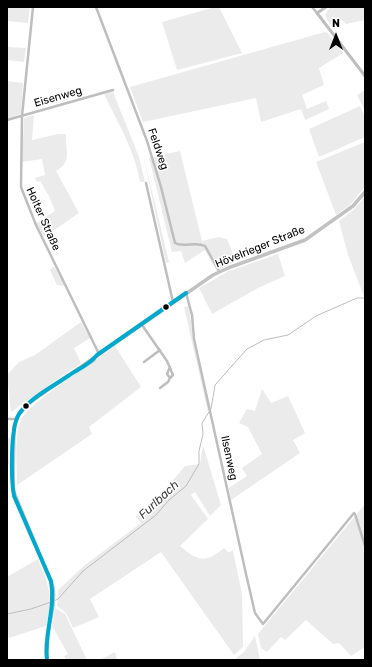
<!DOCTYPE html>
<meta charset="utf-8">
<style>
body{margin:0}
#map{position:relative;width:372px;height:667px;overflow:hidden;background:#fff;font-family:Rubik,sans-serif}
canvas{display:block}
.frame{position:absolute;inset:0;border:8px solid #000;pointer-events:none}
.north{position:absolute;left:316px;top:16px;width:40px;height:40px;-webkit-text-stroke:3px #fff;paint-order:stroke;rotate:0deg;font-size:11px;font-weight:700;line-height:16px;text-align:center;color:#000}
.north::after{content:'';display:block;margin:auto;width:14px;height:18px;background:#000;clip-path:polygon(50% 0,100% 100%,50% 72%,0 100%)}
</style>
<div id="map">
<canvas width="372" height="667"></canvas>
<div class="frame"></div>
<div class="north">N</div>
</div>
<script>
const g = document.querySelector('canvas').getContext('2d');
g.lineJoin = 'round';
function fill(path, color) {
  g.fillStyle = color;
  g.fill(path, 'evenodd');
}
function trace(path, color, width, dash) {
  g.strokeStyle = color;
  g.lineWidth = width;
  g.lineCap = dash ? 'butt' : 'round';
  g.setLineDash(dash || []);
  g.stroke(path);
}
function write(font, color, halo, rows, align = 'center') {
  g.font = font + ' Rubik,sans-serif';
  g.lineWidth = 3;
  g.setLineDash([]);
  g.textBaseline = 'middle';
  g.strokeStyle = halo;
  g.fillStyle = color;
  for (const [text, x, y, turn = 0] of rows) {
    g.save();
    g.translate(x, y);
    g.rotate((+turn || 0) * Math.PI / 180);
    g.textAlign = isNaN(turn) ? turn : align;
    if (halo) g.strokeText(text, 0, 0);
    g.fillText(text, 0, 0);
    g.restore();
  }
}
fill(new Path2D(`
 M 7,7 L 30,7 L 28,23 L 7,21 Z
 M 215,7 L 219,7 L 242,53 L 177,70 L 162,22 Z
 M 330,7 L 365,7 L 365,20 L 346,24 L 341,19 L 330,25 L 325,15 Z
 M 325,32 L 328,33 L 343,53 L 319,68 L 324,85 L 302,95 L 307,109 L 326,101 L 329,109 L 305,120 L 301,109 L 261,122 L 256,98 L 143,122 L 130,87 Z
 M 7,47 L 26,48 L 24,62 L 7,60 Z
 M 7,81 L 23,83 L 21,114 L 7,119 Z
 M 365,90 L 365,111 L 357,95 Z
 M 113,92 L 139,157 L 145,182 L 140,182 C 135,151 118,123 104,94 Z
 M 360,106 L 365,117 L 365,137 L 319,157 L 309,129 Z
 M 34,115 L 32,140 L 58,134 L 66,134 C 65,152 73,161 56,171 L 79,213 L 44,237 L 36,223 L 55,211 L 49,196 L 40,181 L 37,182 L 35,178 L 45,175 L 42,159 L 22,162 L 24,118 Z
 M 365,142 L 365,186 L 350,205 L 336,215 L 316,162 Z
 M 180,151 L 202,241 L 219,237 L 227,239 L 236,261 L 217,271 L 205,250 L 185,263 L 181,251 L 172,252 L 149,158 Z
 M 143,154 L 169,262 L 166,263 Z
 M 365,197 L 365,299 L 348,255 L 339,221 L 352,211 Z
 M 278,254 L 285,276 L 258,288 L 212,314 L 199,288 L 229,271 Z
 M 54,266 L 65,286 L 57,285 L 50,270 Z
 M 189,306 L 193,339 L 210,409 L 208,412 L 184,307 Z
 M 81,322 L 90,338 L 74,348 L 81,363 L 11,412 L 7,375 L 19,362 L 35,355 Z
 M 115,346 L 141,387 L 89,427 L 92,434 L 17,485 C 17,466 14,437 21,420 C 27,404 98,359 115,346 Z
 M 262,389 L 271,403 L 288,396 L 305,433 L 293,440 L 300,453 L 231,500 L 229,488 L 247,476 L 242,468 L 262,454 L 248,427 L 239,423 L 247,409 L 255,411 Z
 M 10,437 L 9,464 L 7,465 L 7,439 Z
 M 203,445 L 221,505 L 210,516 L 195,492 L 191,495 L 208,519 L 180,546 C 198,561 205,564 224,548 L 228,552 L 233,551 L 242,594 L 243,647 L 234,655 L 161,552 L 90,599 L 99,617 L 73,628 L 66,613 L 57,606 L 58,590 L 85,565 L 141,523 L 136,517 L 155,501 L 185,466 L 200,464 Z
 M 365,504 L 365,647 L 351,656 L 339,643 L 333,644 L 306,620 L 285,640 L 281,637 L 267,652 L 261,648 L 258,634 Z
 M 38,559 C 49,586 54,597 46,626 L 9,638 L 7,632 L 7,577 Z
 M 55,608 L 65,614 L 87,660 L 66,660 L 64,656 L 68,654 L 52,626 Z
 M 255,636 L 260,660 L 238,660 L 236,658 L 244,652 Z
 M 115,652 L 117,660 L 100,660 Z`), '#ebebeb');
trace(new Path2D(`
 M 211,409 L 215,385 L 247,349 L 264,340 L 288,335 L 316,316 L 357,298 L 365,298
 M 54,601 L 58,599 L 83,571 L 156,515 L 169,500 L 186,486 L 199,464 L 199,451 L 203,434 L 202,423 L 209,412
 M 7,614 L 31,609 L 51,602`), '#bdbdbd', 1);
trace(new Path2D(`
 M 33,7 L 22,116 L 21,187 L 36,225 L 99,354
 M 96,7 L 147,141 L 161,187 L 175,243 C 184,248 195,241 205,246 L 219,271
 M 312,7 L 317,13
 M 7,120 L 113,90
 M 146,183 L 173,302
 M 186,293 L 192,315 L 194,339 L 246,574 L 255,613 L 263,624 L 354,513
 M 142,325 L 167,361 L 173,375 L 170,378 L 167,374 L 170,367
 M 144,362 L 160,350
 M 160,388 L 168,382 L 170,378
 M 7,419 L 16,419
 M 355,514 L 365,546`), '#bebebe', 2.5);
trace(new Path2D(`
 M 326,7 L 317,13 L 365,76`), '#bebebe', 3);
trace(new Path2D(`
 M 83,367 L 94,360
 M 47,660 C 42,636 57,611 53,587 L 13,490 L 14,426 L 19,414 L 29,403 L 213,275 L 228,268 L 305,240 L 353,206 L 365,192`), '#c2c2c2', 3.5);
trace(new Path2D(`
 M 47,660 C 44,633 56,608 51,581 L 14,496 C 11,479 10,428 19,414 C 30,398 52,387 68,376 C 78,369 89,365 97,355 L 186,293`), '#00a9ce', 4);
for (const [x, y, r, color] of [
 [166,307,3.5,"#000"],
 [26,406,3.5,"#000"]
]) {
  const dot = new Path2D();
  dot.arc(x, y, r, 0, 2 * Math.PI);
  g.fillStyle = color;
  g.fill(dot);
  trace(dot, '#fff', 1.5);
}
write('11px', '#000', '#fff', [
 ["Eisenweg",58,97,-16],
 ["Feldweg",158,149,71],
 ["Holter Straße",43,219,66],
 ["Hövelrieger Straße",260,247,-22],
 ["Ilsenweg",229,458,78]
]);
write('italic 12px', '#424242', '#fff', [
 ["Furlbach",159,500,-43]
]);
</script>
